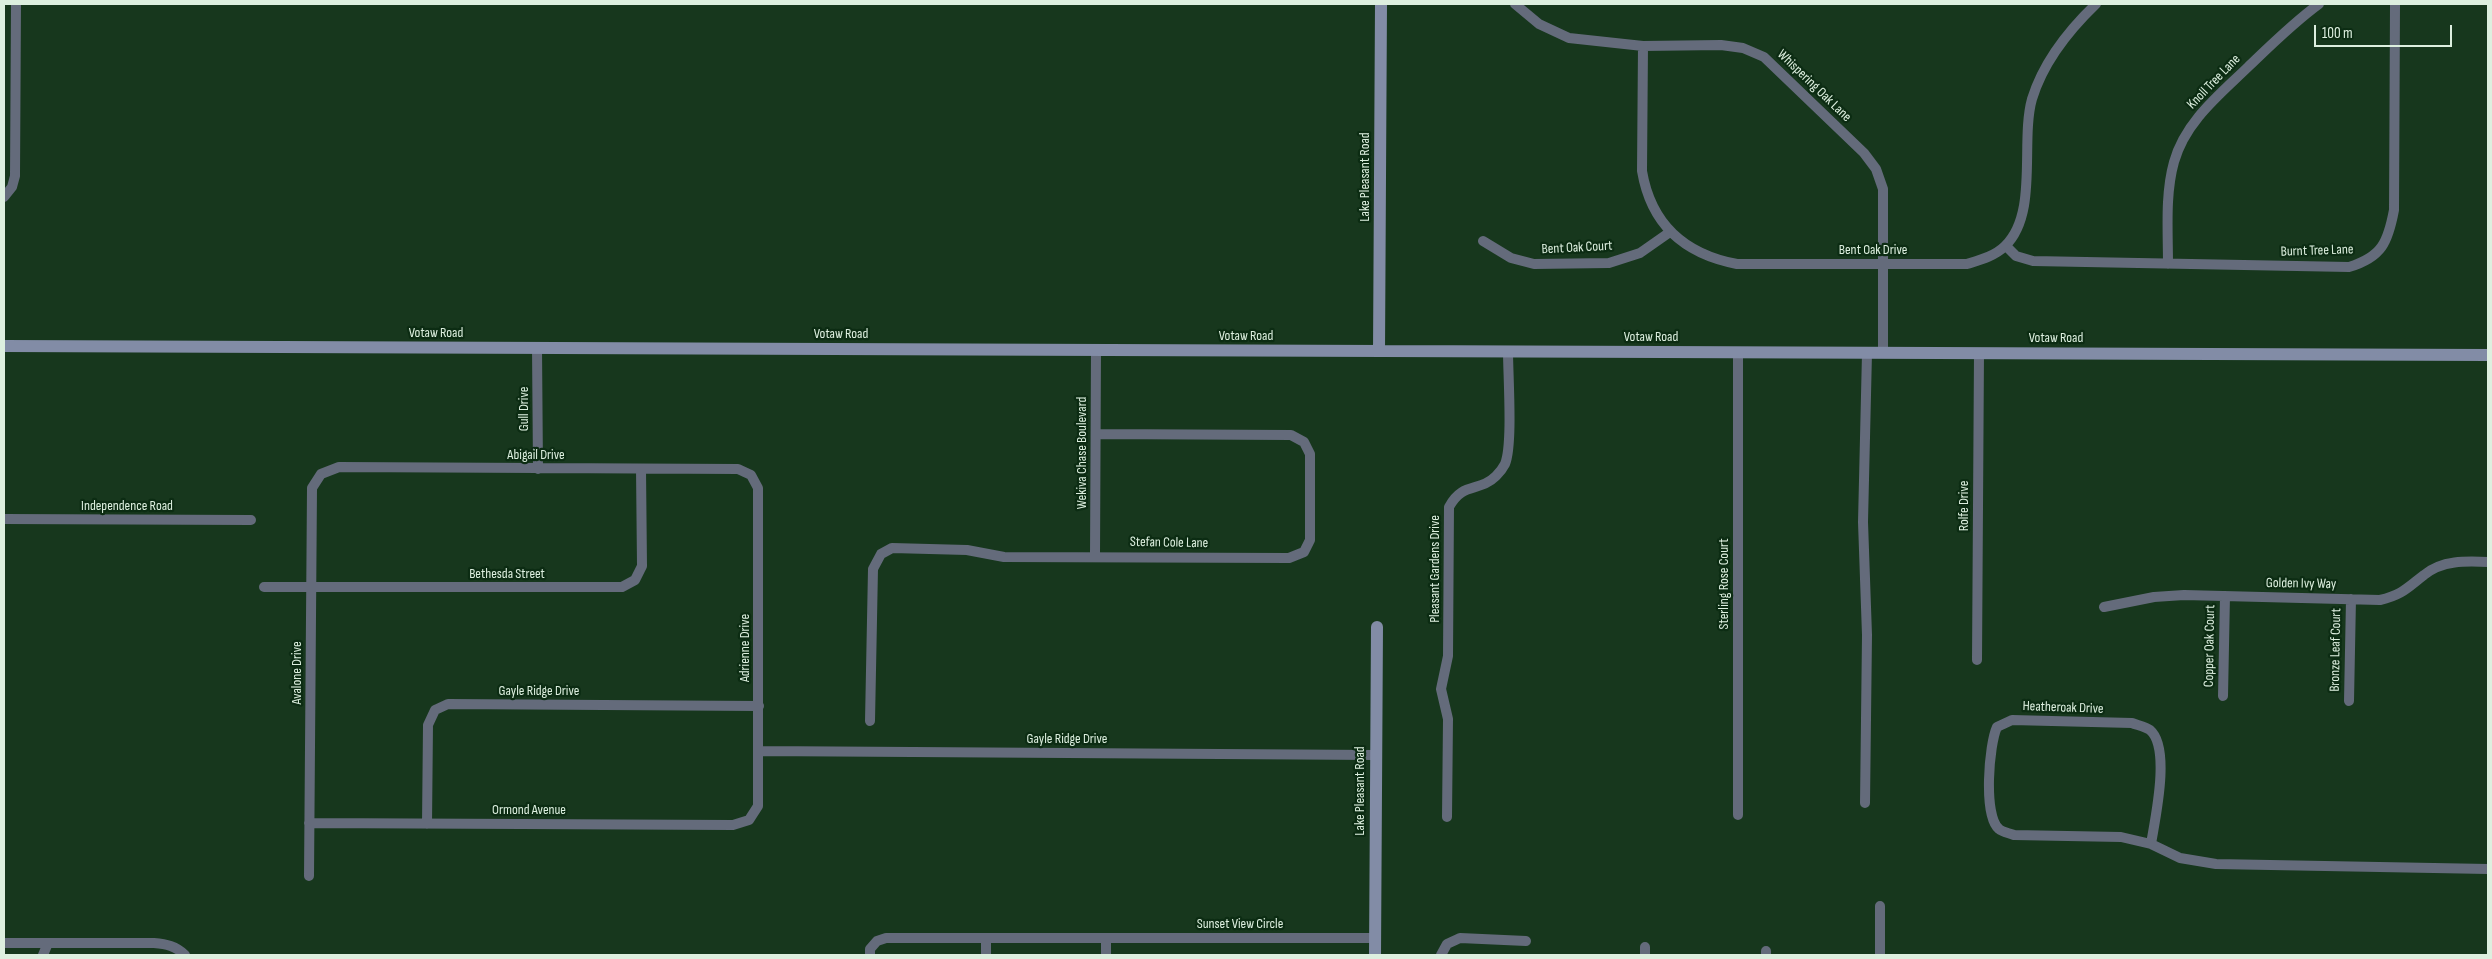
<!DOCTYPE html>
<style>
body{margin:0}
#map{position:relative;width:2492px;height:959px;overflow:hidden;background:#17371d;font-family:"Sofia Sans Condensed",sans-serif}
canvas{display:block}
.frame{position:absolute;inset:0;border:5px solid #ddefdf;pointer-events:none}
.scale{position:absolute;left:2314px;top:25px;width:138px;height:22px;box-sizing:border-box;border:2px solid #ddefdf;border-top:0;padding-left:6px;font-size:15px;line-height:18px;white-space:nowrap;color:#ddefdf;-webkit-text-stroke:4px #0c2c13;paint-order:stroke}
</style>
<div id="map">
<canvas width="2492" height="959"></canvas>
<div class="frame"></div>
<div class="scale">100 m</div>
</div>
<script>
const g = document.querySelector('canvas').getContext('2d');
g.lineJoin = 'round';
function trace(path, color, width, dash) {
  g.strokeStyle = color;
  g.lineWidth = width;
  g.lineCap = dash ? 'butt' : 'round';
  g.setLineDash(dash || []);
  g.stroke(path);
}
function write(font, color, halo, rows, align = 'center') {
  g.font = font + ' "Sofia Sans Condensed",sans-serif';
  g.lineWidth = 4.5;
  g.setLineDash([]);
  g.textBaseline = 'middle';
  g.strokeStyle = halo;
  g.fillStyle = color;
  for (const [text, x, y, turn = 0] of rows) {
    g.save();
    g.translate(x, y);
    g.rotate((+turn || 0) * Math.PI / 180);
    g.textAlign = isNaN(turn) ? turn : align;
    if (halo) g.strokeText(text, 0, 0);
    g.fillText(text, 0, 0);
    g.restore();
  }
}
trace(new Path2D(`
 M 1515,4 L 1539,24 L 1569,38 L 1643,46 L 1721,45 L 1743,48 L 1764,57 L 1864,153 L 1876,169 L 1883,189 L 1883,353
 M 1643,46 L 1642,171 C 1651,224 1684,254 1737,264 L 1967,264 C 1980,260 1995,256 2005,246 C 2039,213 2020,142 2032,99 C 2043,63 2070,29 2096,4
 M 4,197 L 12,187 L 15,176 L 16,4
 M 1483,241 L 1511,258 L 1534,264 L 1609,263 L 1640,253 L 1670,232
 M 2006,246 L 2016,256 L 2033,261 L 2349,267 C 2382,257 2388,242 2394,210 L 2395,4
 M 2168,264 C 2168,231 2165,194 2174,162 C 2185,122 2219,95 2248,67 C 2271,45 2293,23 2319,4
 M 537,348 L 538,469
 M 4,519 L 251,520
 M 1095,556 L 1096,350
 M 264,587 L 622,587 L 635,580 L 642,566 L 641,469
 M 2104,607 L 2154,597 L 2184,595 L 2380,600 C 2402,595 2407,588 2424,575 C 2442,560 2466,561 2488,562
 M 1977,660 L 1979,353
 M 2223,696 L 2225,596
 M 2349,701 L 2351,599
 M 870,721 L 873,569 L 881,554 L 892,548 L 967,550 L 1004,557 L 1289,558 L 1304,552 L 1310,540 L 1310,454 L 1304,442 L 1291,435 L 1096,434
 M 758,751 L 1375,755
 M 1865,803 L 1867,635 L 1863,522 L 1867,353
 M 1738,815 L 1738,353
 M 1447,817 L 1448,719 L 1441,689 L 1448,656 L 1449,507 C 1463,481 1479,493 1496,476 C 1499,473 1503,468 1505,464 C 1513,445 1508,376 1508,351
 M 427,824 L 428,725 L 435,710 L 448,704 L 759,706
 M 2151,844 C 2155,819 2171,748 2150,730 C 2146,727 2137,725 2132,723 L 2012,720 L 1997,727 C 1989,744 1983,816 1999,829 C 2002,832 2009,833 2014,835 L 2121,837 L 2151,844 L 2180,858 L 2216,864 L 2488,869
 M 309,876 L 312,488 L 321,474 L 339,467 L 738,469 L 751,475 L 758,488 L 758,806 L 749,820 L 733,825 L 309,823
 M 986,938 L 986,955
 M 1106,938 L 1106,955
 M 4,943 L 154,943 C 166,944 176,946 185,955
 M 1645,947 L 1645,955
 M 1766,951 L 1766,955
 M 43,955 L 48,943
 M 870,955 L 870,949 L 877,941 L 886,938 L 1375,938
 M 1441,955 L 1447,944 L 1460,938 L 1526,941
 M 1880,955 L 1880,906`), '#646b7b', 10);
trace(new Path2D(`
 M 4,346 L 2488,355
 M 1379,351 L 1381,4
 M 1375,955 L 1377,627`), '#828ca6', 12);
write('14px', '#ddefdf', '#0c2c13', [
 ["Knoll Tree Lane",2214,82,-46],
 ["Whispering Oak Lane",1814,86,44],
 ["Lake Pleasant Road",1365,177,-90],
 ["Bent Oak Court",1577,248,-3],
 ["Bent Oak Drive",1873,250],
 ["Burnt Tree Lane",2317,251,-2],
 ["Votaw Road",436,333],
 ["Votaw Road",841,334],
 ["Votaw Road",1246,336],
 ["Votaw Road",1651,337],
 ["Votaw Road",2056,338],
 ["Gull Drive",524,409,-90],
 ["Wekiva Chase Boulevard",1082,453,-90],
 ["Abigail Drive",536,455],
 ["Independence Road",127,506],
 ["Rolfe Drive",1964,506,-90],
 ["Stefan Cole Lane",1169,543,1],
 ["Pleasant Gardens Drive",1435,569,-90],
 ["Bethesda Street",507,574],
 ["Sterling Rose Court",1724,584,-90],
 ["Golden Ivy Way",2301,584,1],
 ["Copper Oak Court",2210,646,-89],
 ["Adrienne Drive",745,648,-90],
 ["Bronze Leaf Court",2336,650,-89],
 ["Avalone Drive",297,673,-90],
 ["Gayle Ridge Drive",539,691],
 ["Heatheroak Drive",2063,708,2],
 ["Gayle Ridge Drive",1067,739],
 ["Lake Pleasant Road",1360,791,-90],
 ["Ormond Avenue",529,810],
 ["Sunset View Circle",1240,924]
]);
</script>
